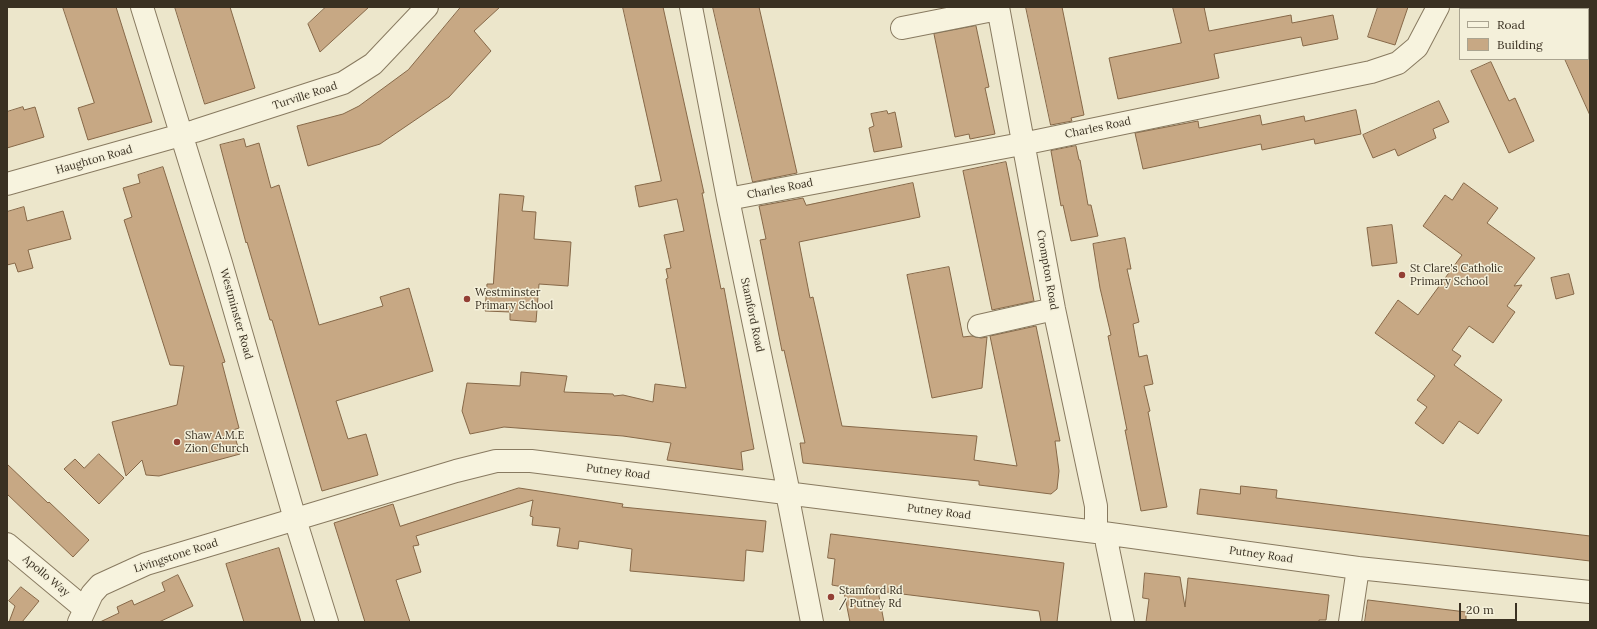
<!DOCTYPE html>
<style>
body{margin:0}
#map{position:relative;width:1597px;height:629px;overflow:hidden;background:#ece6cb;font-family:Lora,serif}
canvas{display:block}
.frame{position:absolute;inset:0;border:8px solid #3a3122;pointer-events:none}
.legend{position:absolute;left:1459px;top:8px;width:130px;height:52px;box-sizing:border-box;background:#f4f0da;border:1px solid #aaa490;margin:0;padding:5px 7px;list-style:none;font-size:12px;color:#3a3122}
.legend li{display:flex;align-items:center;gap:8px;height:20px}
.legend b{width:20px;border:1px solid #aaa490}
.scale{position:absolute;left:1459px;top:603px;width:58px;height:18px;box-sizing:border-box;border:2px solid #3a3122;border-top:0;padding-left:5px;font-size:12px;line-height:14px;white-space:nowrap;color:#3a3122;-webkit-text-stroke:3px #f4f0da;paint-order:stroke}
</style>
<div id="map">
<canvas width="1597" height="629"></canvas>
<div class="frame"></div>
<ul class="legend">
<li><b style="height:5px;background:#f7f3de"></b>Road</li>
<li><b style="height:11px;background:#c7a884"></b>Building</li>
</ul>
<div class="scale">20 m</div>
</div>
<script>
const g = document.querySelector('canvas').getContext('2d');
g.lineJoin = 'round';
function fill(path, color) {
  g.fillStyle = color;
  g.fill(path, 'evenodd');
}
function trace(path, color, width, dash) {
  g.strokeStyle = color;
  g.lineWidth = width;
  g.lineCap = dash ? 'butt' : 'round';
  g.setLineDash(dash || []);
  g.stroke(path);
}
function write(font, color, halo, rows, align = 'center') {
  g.font = font + ' Lora,serif';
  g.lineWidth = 3;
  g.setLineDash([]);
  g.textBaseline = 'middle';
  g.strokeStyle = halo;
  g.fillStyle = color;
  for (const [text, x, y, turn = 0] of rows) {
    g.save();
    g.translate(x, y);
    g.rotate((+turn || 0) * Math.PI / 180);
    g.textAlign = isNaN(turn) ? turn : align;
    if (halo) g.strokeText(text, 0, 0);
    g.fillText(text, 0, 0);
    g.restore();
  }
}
const building = new Path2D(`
 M 63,7 L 116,7 L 152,122 L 88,140 L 78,108 L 94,103 Z
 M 175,7 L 230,7 L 255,88 L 205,104 Z
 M 326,7 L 369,7 L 320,52 L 308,24 Z
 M 461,7 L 500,7 L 474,31 L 491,51 L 449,97 L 380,144 L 308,166 L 297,126 L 343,114 L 359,106 L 408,70 Z
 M 623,7 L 663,7 L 704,193 L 702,193 L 710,234 L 721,289 L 724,288 L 754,449 L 741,452 L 743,470 L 667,460 L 671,443 L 623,436 L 504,427 L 470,434 L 462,411 L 467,383 L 520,386 L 521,372 L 567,376 L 564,392 L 613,394 L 614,396 L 623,395 L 653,402 L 655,384 L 686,388 L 666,279 L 668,278 L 666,269 L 671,268 L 664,235 L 684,231 L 677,199 L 639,207 L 635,186 L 661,181 Z
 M 713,7 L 759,7 L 797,173 L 753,182 Z
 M 1026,7 L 1062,7 L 1084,115 L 1071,118 L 1072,121 L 1051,125 Z
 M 1173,7 L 1204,7 L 1209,31 L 1291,15 L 1292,23 L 1333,15 L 1338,39 L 1303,46 L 1301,37 L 1214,54 L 1219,78 L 1118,99 L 1109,58 L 1181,43 Z
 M 1378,7 L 1408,7 L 1395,45 L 1368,37 Z
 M 976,26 L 989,87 L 985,88 L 995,134 L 970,139 L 969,134 L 955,137 L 934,34 Z
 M 1565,59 L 1590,59 L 1590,115 Z
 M 1491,62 L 1509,101 L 1515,98 L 1534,141 L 1509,153 L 1471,71 Z
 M 1439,101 L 1449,122 L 1433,129 L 1436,138 L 1398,156 L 1395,149 L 1373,158 L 1363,135 Z
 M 23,107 L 24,110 L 35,107 L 44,137 L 7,148 L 7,112 Z
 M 1356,110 L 1361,134 L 1315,144 L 1314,139 L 1262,150 L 1261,144 L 1143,169 L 1135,133 L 1198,121 L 1199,128 L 1260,115 L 1262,125 L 1304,116 L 1305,121 Z
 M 887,111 L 888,114 L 895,112 L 902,147 L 874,152 L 869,128 L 874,126 L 871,114 Z
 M 244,139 L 246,147 L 259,143 L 271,188 L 279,185 L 319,325 L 383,306 L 380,297 L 409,288 L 433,371 L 336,401 L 348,439 L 366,434 L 378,475 L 322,491 L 272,320 L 270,320 L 247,242 L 246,243 L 220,145 Z
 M 1076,146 L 1079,160 L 1080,160 L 1088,205 L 1091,205 L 1098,236 L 1071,241 L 1063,205 L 1061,206 L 1051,151 Z
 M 1006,162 L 1034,301 L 992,310 L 963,171 Z
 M 163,167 L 225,362 L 222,363 L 239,428 L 233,430 L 240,454 L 159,476 L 146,475 L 142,460 L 126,476 L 112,422 L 177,405 L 184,366 L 170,365 L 124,220 L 132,217 L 123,188 L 140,183 L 138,175 Z
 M 913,183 L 920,217 L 799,242 L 810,298 L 813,297 L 842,426 L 977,436 L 974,460 L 1017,466 L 990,336 L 1036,326 L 1060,441 L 1055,441 L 1059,471 L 1057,489 L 1051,494 L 979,485 L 979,481 L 803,463 L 800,443 L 805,443 L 784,350 L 782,351 L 760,240 L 766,239 L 759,206 L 803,198 L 806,205 Z
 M 1464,183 L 1498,208 L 1487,223 L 1535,258 L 1514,286 L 1522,285 L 1507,306 L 1515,312 L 1493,343 L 1469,326 L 1452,350 L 1461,356 L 1454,365 L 1502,400 L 1478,434 L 1459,421 L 1443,444 L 1415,423 L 1427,407 L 1417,400 L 1435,376 L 1375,333 L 1398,300 L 1418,315 L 1462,255 L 1423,226 L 1445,195 L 1452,200 Z
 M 500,194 L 524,196 L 522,211 L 536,212 L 534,239 L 571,242 L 568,286 L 539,284 L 536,322 L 510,320 L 510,312 L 485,311 L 487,284 L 493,284 Z
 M 24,207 L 27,221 L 63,211 L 71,239 L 28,250 L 33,268 L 18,272 L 15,263 L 7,265 L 7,212 Z
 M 1392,225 L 1397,263 L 1372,266 L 1367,228 Z
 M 1125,238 L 1131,269 L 1127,269 L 1139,322 L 1133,324 L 1139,357 L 1147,355 L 1153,384 L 1144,386 L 1150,411 L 1148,412 L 1167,507 L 1141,511 L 1125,430 L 1127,430 L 1108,336 L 1111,335 L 1100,288 L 1093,244 Z
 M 949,267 L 963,337 L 972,336 L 981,338 L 987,337 L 982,388 L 932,398 L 907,275 Z
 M 1569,274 L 1574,294 L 1556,299 L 1551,278 Z
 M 99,454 L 124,478 L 99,504 L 64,469 L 75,459 L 84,468 Z
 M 7,464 L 48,503 L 49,502 L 89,540 L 73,557 L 7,494 Z
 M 1241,486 L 1277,490 L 1276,498 L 1590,536 L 1590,561 L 1197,514 L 1200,489 L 1240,494 Z
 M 519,488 L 623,504 L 622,507 L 766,521 L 763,552 L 746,550 L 744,581 L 630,571 L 632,549 L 579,541 L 578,549 L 557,546 L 560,528 L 532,525 L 533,517 L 530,516 L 533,500 L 416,536 L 419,545 L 413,546 L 421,572 L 396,580 L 410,622 L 365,622 L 334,523 L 393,504 L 400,526 Z
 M 831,534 L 1064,563 L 1057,622 L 1041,622 L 1039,611 L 878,591 L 884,622 L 850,622 L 843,587 L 832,585 L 835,559 L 828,558 Z
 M 279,548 L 301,622 L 244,622 L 226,564 Z
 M 1145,573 L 1180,577 L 1185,607 L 1188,578 L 1329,595 L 1326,620 L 1319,620 L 1319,622 L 1146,622 L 1149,599 L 1143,598 Z
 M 178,575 L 193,606 L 159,622 L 100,622 L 119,613 L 117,607 L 132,600 L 134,605 L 165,591 L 162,583 Z
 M 21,587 L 39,601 L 22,622 L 9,622 L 15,606 L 9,601 Z
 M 1368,600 L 1466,612 L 1466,622 L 1365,622 Z`);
fill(building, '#c7a884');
trace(building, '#866848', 1);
const street = new Path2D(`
 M 142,7 L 221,263 L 295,519 L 327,622
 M 691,7 L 728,199 L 787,484 L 787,493 L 812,622
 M 998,7 L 1054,309 L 1096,506 L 1096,532
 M 902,28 L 998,9
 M 7,184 L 195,131 L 343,83 L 373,64 L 427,7
 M 728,199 L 1032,142 L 1371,72 L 1398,63 L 1417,47 L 1438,7
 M 979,326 L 1054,309
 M 1106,534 L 1107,544 L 1123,622
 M 7,544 L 85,609
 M 79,622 L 92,594 L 100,585 L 146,564 L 456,471 L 496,461 L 531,461 L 1096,532 L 1358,568 L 1590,592
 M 1350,622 L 1358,568`);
trace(street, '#887a60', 24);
trace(street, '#f7f3de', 22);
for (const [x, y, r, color] of [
 [1402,275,4,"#933f34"],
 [467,299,4,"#933f34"],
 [177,442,4,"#933f34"],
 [831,597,4,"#933f34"]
]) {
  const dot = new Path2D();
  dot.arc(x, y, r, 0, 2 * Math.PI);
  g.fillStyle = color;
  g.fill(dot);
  trace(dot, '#f4f0da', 1.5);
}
write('11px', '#3a3122', '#f4f0da', [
 ["Turville Road",305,96,-18],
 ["Charles Road",1098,128,-12],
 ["Haughton Road",94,160,-16],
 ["Charles Road",780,189,-11],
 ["Crompton Road",1047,270,80],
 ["Westminster Road",236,314,74],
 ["Stamford Road",752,315,78],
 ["Putney Road",618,472,7],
 ["Putney Road",939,512,7],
 ["Putney Road",1261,555,8],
 ["Livingstone Road",176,556,-18],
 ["Apollo Way",46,576,40]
]);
write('11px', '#3a3122', '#f4f0da', [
 ["St Clare's Catholic",1410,269],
 ["Primary School",1410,282],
 ["Westminster",475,293],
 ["Primary School",475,306],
 ["Shaw A.M.E",185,436],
 ["Zion Church",185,449],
 ["Stamford Rd",839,591],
 ["/ Putney Rd",839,604]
], 'left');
</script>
